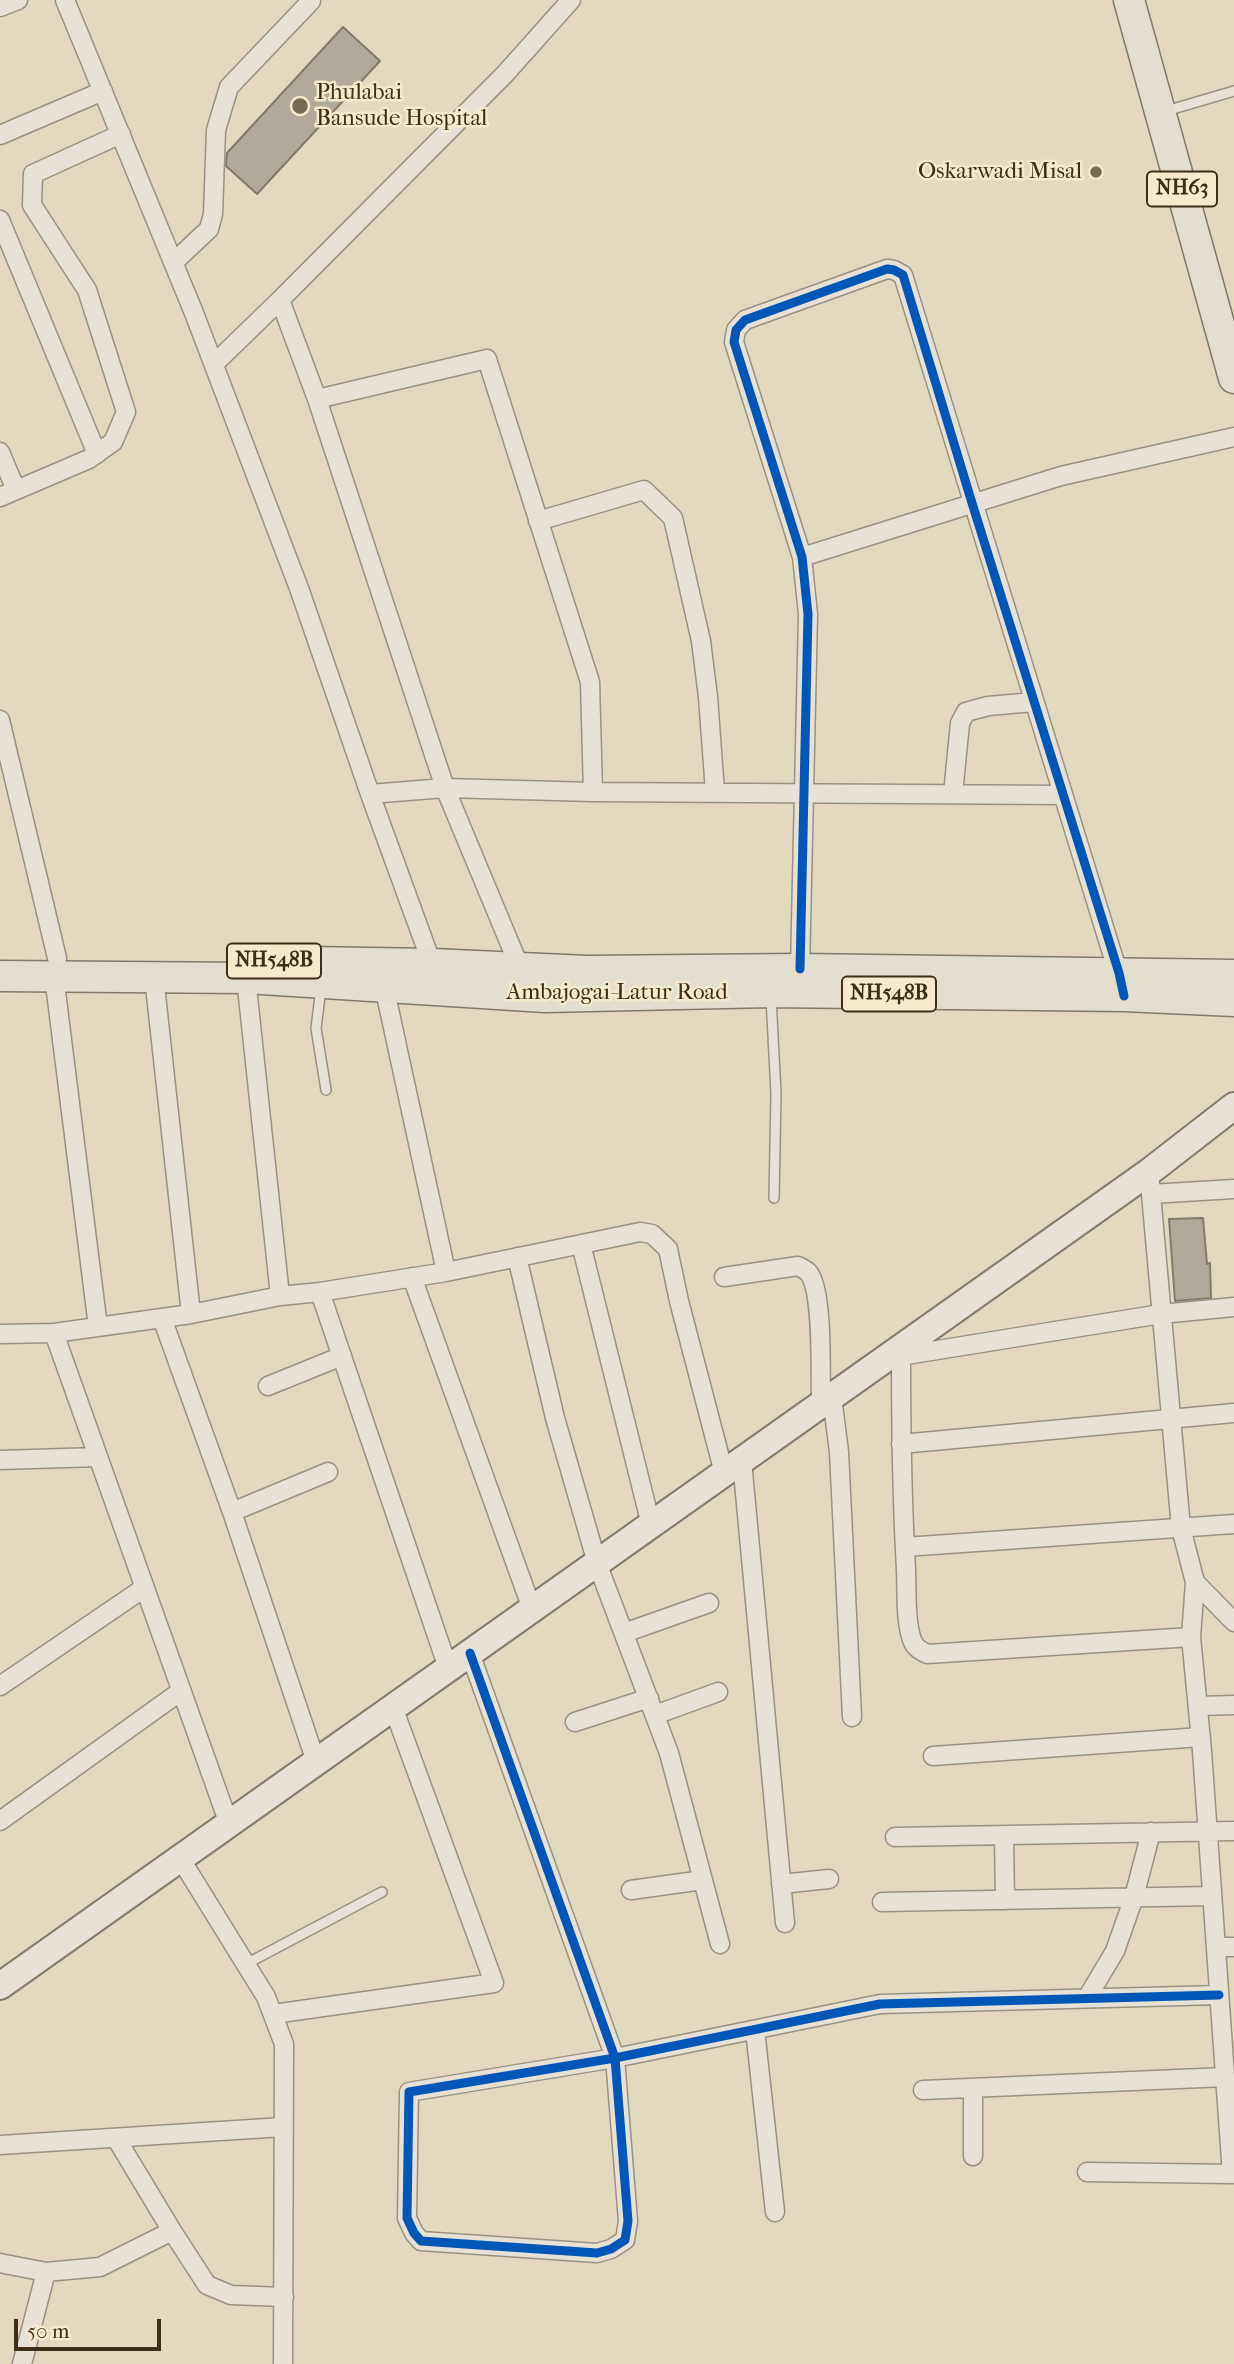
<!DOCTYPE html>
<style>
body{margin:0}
#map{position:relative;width:1234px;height:2364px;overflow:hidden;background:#e2d9bf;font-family:"IM FELL French Canon",serif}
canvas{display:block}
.scale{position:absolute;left:14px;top:2319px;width:147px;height:32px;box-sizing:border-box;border:4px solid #3e2e17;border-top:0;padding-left:9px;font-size:21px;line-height:24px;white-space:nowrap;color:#3e2e17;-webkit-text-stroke:5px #f5ebcc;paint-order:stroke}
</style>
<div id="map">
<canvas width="1234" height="2364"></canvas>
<div class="scale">50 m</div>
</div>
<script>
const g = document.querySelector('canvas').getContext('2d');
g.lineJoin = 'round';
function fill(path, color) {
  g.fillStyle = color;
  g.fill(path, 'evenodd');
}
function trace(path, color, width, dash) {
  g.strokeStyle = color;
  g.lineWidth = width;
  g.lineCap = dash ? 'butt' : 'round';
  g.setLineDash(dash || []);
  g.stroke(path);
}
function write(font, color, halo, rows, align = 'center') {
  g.font = font + ' "IM FELL French Canon",serif';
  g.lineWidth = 5;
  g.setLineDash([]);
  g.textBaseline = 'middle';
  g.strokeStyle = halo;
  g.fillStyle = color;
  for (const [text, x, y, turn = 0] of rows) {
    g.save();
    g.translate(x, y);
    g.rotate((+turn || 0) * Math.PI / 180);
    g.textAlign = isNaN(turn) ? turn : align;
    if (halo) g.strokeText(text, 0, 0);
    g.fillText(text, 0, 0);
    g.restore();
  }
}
const building = new Path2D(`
 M 343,27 L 380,61 L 257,194 L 226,166 L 227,153 Z
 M 1203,1218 L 1207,1264 L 1210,1263 L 1211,1298 L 1175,1301 L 1169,1219 Z`);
fill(building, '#b2aa98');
trace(building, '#817a6a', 2);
const service = new Path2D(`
 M 1166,111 L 1234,91
 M 321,988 L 316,1028 L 326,1090
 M 771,997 L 776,1093 L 774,1198
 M 246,1964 L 382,1892`);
const minor = new Path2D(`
 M 65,0 L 194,313 L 300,591 L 370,794 L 432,964
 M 0,7 L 18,0
 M 0,135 L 103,91
 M 0,220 L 97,454
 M 174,262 L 209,229 L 213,214 L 216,130 L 229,87 L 311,1
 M 214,364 L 280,300
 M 317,399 L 280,300 L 505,74 L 571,0
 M 0,452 L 16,490
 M 0,497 L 89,459 L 113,442 L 126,412 L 87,290 L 32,205 L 33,174 L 121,134
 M 538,521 L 644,490 L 673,518 L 701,641 L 708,697 L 715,792
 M 802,557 L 1061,476 L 1234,437
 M 0,720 L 57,958
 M 370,794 L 445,788 L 593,792 L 1063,795
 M 953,794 L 960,723 L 966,712 L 988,706 L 1034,702
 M 800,969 L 808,614 L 802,557 L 734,342 L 736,330 L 745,320 L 887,269 L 894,270 L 903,275 L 1120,979
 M 519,974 L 520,968 L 445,788 L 317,399 L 487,359 L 590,682 L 593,792
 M 54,976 L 98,1327
 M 154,977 L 191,1314
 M 246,978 L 280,1296
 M 384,986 L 446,1272
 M 1151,1194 L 1234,1189
 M 581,1244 L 651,1525
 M 517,1257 L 555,1418 L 597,1563 L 669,1753 L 720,1944
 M 412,1277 L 532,1609
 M 724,1277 L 798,1266 C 800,1267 806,1270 808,1272 C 824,1289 820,1378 821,1404
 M 320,1292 L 448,1668
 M 162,1318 L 232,1512 L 316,1762
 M 0,1334 L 54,1333
 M 901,1356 C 901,1427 902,1499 906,1570 C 907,1592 905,1619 912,1640 C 915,1648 920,1650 927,1654 L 1191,1637
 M 894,1357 L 1161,1314 L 1234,1307
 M 268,1386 L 342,1356
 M 832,1397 L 839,1452 L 852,1717
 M 901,1444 L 1234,1413
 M 0,1460 L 98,1457
 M 742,1461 L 785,1923
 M 232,1512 L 328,1472
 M 905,1547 L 1234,1524
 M 1195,1582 L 1234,1622
 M 624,1633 L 709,1603
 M 470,1653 L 615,2058 L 628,2221 L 625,2240 L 611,2249 L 597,2253 L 421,2241 L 414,2233 L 407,2218 L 409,2092 L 615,2058 L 880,2004 L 1219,1995
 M 0,1686 L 144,1588
 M 1198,1706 L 1234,1705
 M 655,1715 L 718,1692
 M 575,1722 L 649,1698
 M 933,1756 L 1201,1737
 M 0,1821 L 181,1691
 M 229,1824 L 54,1333 L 191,1314 L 280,1296 L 320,1292 L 446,1272 L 640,1232 L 652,1234 L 668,1249 L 679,1301 L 724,1473
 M 1004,1836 L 1005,1900
 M 895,1837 L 1234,1831
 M 180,1858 L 266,1997 L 284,2044 L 283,2364
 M 781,1884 L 829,1879
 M 631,1890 L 703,1880
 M 882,1902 L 1212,1896
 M 1216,1947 L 1234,1947
 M 1087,1998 L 1115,1951 L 1134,1897 L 1151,1832
 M 273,2014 L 494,1983 L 393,1707
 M 755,2030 L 775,2212
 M 973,2088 L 973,2156
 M 923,2090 L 1225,2077
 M 116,2138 L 172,2231 L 207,2285 L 231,2295 L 284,2297
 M 0,2145 L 283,2127
 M 1087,2172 L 1232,2174 L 1202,1751 L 1191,1637 L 1195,1582 L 1181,1528 L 1149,1172
 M 0,2263 L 46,2272 L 100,2267 L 172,2231
 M 22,2364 L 46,2272`);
const secondary = new Path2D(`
 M 0,1986 L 1149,1172 L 1234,1106`);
const trunk = new Path2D(`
 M 1129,0 L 1234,378
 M 307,962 L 432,964 L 587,971 L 800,969 L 1234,975
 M 0,976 L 246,978 L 545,997 L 770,992 L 1124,996 L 1234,1001`);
trace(service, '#989180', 12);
trace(minor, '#989180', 21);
trace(secondary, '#817a6a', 30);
trace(trunk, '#817a6a', 33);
trace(service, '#e7e2d5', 9);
trace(minor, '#e7e2d5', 18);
trace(secondary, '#e7e2d5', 26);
trace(trunk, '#e3dece', 30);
trace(new Path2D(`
 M 800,969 L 808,614 L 802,557 L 734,342 L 736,330 L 745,320 L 887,269 L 894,270 L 903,275 L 972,503 L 1119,973 L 1124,996
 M 470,1653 L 615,2058 L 628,2221 L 625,2240 L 611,2249 L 597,2253 L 421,2241 L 414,2233 L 407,2218 L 409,2092 L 615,2058 L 880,2004 L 1219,1995`), '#0057b8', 9);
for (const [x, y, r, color] of [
 [300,106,9,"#776a52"],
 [1096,172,7,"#776a52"]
]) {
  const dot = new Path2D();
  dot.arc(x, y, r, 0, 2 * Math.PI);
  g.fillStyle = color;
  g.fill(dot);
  trace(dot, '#f5ebcc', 2.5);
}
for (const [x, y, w] of [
 [1182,189,70],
 [274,961,94],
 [889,994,94]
]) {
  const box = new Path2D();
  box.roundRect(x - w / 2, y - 17.5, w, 35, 5);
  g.fillStyle = '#f5ebcc';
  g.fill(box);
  trace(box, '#3e2e17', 2);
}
write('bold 21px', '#3e2e17', null, [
 ["NH63",1182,189],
 ["NH548B",274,961],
 ["NH548B",889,994]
]);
write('23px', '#3e2e17', '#f5ebcc', [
 ["Phulabai",316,93],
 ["Bansude Hospital",316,119],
 ["Oskarwadi Misal",1082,172,"right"]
], 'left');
write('23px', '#3e2e17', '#f5ebcc', [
 ["Ambajogai-Latur Road",617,993]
]);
</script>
